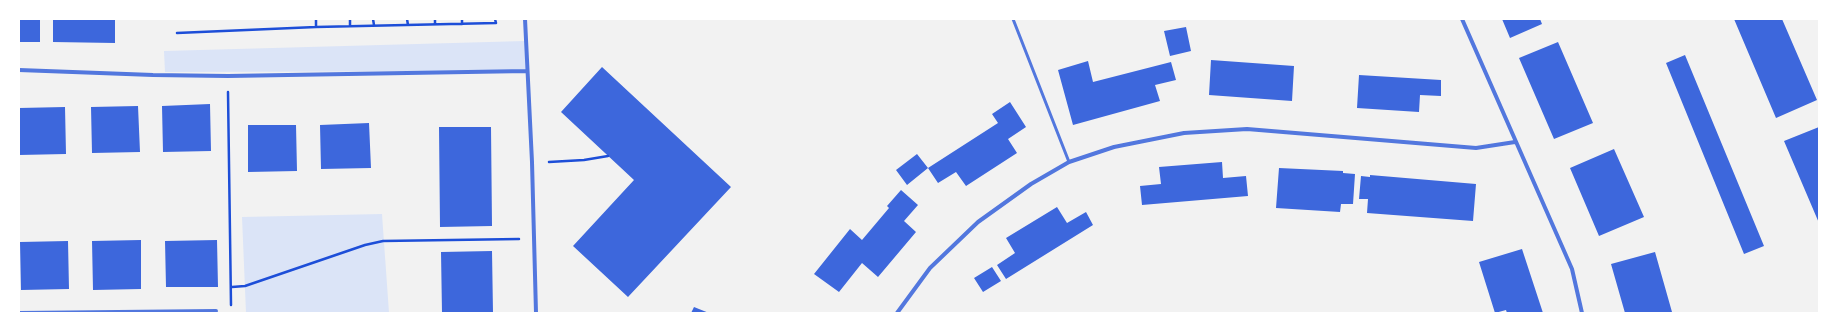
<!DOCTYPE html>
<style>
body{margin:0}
#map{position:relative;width:1838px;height:332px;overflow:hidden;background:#f2f2f2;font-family:Literata,serif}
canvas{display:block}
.frame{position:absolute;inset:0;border:20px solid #fff;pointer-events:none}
</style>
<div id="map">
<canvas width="1838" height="332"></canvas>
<div class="frame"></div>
</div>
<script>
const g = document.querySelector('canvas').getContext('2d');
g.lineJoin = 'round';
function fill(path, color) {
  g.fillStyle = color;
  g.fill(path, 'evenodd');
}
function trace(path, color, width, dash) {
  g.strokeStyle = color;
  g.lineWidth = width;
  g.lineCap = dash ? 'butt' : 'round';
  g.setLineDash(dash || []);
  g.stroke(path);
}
fill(new Path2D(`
 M 525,41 L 526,71 L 165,72 L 164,51 Z
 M 382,214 L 389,313 L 246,313 L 242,217 Z`), '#dbe4f7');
fill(new Path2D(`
 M 19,19 L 40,19 L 40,42 L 19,42 Z
 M 53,19 L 115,19 L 115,43 L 53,42 Z
 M 1502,19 L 1540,19 L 1542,24 L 1510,38 Z
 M 1734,19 L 1782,19 L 1817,100 L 1776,118 Z
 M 1186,27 L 1191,51 L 1170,56 L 1164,31 Z
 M 1558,42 L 1593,123 L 1554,139 L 1519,58 Z
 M 1685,55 L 1764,246 L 1744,254 L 1666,63 Z
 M 1211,60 L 1294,66 L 1292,101 L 1209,95 Z
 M 1088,61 L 1093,82 L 1171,62 L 1176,80 L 1155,85 L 1160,101 L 1073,125 L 1058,70 Z
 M 602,67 L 731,187 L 628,297 L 573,246 L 634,180 L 561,112 Z
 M 1359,75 L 1441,80 L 1441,96 L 1420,95 L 1419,112 L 1357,108 Z
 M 1010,102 L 1026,127 L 1008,139 L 1017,153 L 966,186 L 956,172 L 938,183 L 928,168 L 998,123 L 992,114 Z
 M 210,104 L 211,151 L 163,152 L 162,106 Z
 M 138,106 L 140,152 L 92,153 L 91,107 Z
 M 65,107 L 66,154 L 19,155 L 19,108 Z
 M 369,123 L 371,168 L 321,169 L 320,125 Z
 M 248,125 L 296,125 L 297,171 L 248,172 Z
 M 439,127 L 491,127 L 492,226 L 440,227 Z
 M 1819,127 L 1819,223 L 1784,141 Z
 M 1614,149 L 1644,217 L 1599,236 L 1570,168 Z
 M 917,154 L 928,168 L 907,185 L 896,170 Z
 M 1222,162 L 1223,178 L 1246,176 L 1248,196 L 1142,205 L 1140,186 L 1161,184 L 1159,167 Z
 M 1279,168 L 1343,171 L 1343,173 L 1355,174 L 1353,204 L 1341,204 L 1340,212 L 1276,208 Z
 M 1370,175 L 1476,184 L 1473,221 L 1367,213 L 1368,199 L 1359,199 L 1361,176 L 1370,177 Z
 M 901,190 L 918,205 L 904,221 L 916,232 L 878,277 L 862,263 L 839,292 L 814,274 L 850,229 L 862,240 L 889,208 L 887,206 Z
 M 1057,207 L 1067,223 L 1086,212 L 1093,225 L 1006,279 L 997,265 L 1015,253 L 1006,238 Z
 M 141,240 L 141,289 L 93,290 L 92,241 Z
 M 217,240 L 218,287 L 166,287 L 165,241 Z
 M 68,241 L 69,289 L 21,290 L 20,242 Z
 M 1522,249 L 1543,313 L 1507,313 L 1506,310 L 1495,313 L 1479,262 Z
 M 492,251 L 493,313 L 442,313 L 441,252 Z
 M 1655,252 L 1672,312 L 1667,313 L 1625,313 L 1611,264 Z
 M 992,267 L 1001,281 L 983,292 L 974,278 Z
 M 694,307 L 709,313 L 691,313 Z`), '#3d67dc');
trace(new Path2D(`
 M 316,19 L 316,27
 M 350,19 L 350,26
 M 373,19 L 374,25
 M 407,19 L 408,25
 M 435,19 L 435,24
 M 462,19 L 462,24
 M 177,33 L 316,27 L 496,23 L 495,19
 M 228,92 L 231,305
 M 549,162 L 584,160 L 608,156
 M 232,287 L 245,286 L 365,245 L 383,241 L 519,239`), '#1d4ed8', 2.5);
trace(new Path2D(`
 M 1013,19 L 1069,162`), '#5277de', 3);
trace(new Path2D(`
 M 525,19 L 532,162 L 536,313
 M 1462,19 L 1572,269 L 1582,313
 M 19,70 L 153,75 L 228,76 L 527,71
 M 19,313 L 216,311
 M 897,313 L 930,268 L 978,222 L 1031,184 L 1069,162 L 1114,147 L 1184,133 L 1247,129 L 1476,148 L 1515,142`), '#5277de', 4);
</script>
